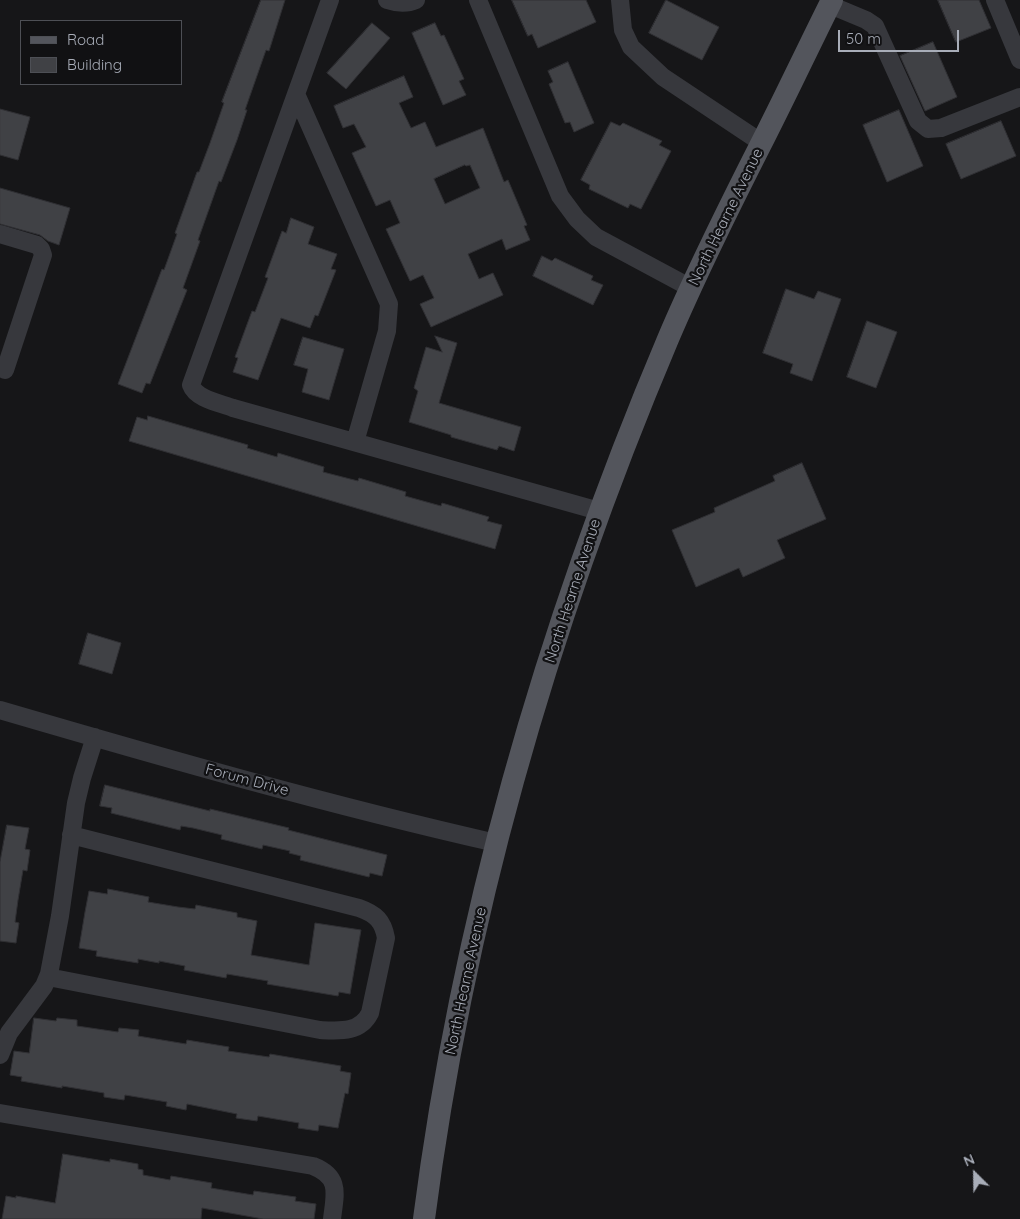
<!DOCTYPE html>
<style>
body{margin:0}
#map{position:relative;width:1020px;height:1219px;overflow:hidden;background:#161618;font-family:Quicksand,sans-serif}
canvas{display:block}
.legend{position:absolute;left:20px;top:20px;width:162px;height:65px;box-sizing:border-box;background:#111113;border:1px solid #4d4f55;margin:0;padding:6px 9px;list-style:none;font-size:15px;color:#a8adb8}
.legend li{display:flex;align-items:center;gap:10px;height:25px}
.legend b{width:25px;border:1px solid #4d4f55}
.north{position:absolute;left:950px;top:1149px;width:50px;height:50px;-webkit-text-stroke:4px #111113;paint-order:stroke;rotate:337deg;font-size:14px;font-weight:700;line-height:20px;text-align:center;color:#a8adb8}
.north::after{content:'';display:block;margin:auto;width:18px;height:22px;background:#a8adb8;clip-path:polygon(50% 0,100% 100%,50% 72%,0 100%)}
.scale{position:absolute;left:838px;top:30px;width:121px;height:22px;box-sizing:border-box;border:2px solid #a8adb8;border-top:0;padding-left:6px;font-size:15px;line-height:18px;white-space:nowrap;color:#a8adb8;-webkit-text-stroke:4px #111113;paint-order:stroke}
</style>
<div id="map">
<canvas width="1020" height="1219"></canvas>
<ul class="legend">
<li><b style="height:6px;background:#53555c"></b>Road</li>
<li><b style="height:14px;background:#404145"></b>Building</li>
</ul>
<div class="north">N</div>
<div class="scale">50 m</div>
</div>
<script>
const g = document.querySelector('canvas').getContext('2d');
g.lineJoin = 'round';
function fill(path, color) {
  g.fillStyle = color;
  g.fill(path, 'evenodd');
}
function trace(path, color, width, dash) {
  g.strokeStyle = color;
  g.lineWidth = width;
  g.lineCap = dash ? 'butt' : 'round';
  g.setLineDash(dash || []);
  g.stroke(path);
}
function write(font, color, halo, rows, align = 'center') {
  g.font = font + ' Quicksand,sans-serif';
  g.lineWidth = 4.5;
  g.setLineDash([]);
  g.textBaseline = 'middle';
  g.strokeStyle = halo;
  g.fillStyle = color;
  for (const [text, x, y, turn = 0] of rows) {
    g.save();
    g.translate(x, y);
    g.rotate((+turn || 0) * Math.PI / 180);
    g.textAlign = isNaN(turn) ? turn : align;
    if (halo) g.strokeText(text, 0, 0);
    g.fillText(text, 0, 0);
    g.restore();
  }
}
const building = new Path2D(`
 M 261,0 L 285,0 L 269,51 L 266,50 L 245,110 L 247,110 L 237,140 L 221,182 L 219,181 L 198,240 L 200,241 L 183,288 L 187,290 L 150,384 L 146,383 L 142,393 L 118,384 L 162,269 L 164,270 L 177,234 L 175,233 L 197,172 L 199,172 L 210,143 L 224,103 L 222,102 Z
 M 512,0 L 586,0 L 596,22 L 538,48 L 532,34 L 528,36 Z
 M 666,0 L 719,27 L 702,60 L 649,33 Z
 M 938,0 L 979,0 L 991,28 L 956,42 Z
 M 372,23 L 390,38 L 346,89 L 327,73 Z
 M 435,23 L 441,36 L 444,35 L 464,79 L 459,81 L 466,95 L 443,105 L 412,33 Z
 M 933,42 L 957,97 L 925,111 L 900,56 Z
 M 568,62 L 594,123 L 574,132 L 570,122 L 565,123 L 549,84 L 553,82 L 548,71 Z
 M 404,76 L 413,97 L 399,103 L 411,128 L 425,122 L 436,147 L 483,128 L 504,182 L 508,180 L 527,225 L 524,226 L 530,240 L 506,250 L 502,239 L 468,254 L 479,279 L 493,273 L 503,295 L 431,327 L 420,304 L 434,298 L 423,275 L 410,281 L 386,229 L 400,223 L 390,200 L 376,206 L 352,153 L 366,147 L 354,124 L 343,128 L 334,106 ZM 465,165 L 466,166 L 470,165 L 480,188 L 445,204 L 434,179 Z
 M 0,109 L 30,117 L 18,160 L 0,155 Z
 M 899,110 L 923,166 L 887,182 L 863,125 Z
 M 1001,121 L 1016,156 L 961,179 L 946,144 Z
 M 611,122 L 620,126 L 623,123 L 662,141 L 659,145 L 671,151 L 641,209 L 630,204 L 628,208 L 589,189 L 590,185 L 581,180 Z
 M 0,188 L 70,208 L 59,245 L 48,241 L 40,235 L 0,224 Z
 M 291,218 L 314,227 L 308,244 L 337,254 L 331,269 L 336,270 L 318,316 L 315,315 L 310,328 L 281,318 L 258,380 L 233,372 L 238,358 L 235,357 L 252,311 L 255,312 L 268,278 L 265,277 L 282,231 L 286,233 Z
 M 542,256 L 552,261 L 555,258 L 593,276 L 591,280 L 603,285 L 593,305 L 533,276 Z
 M 786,289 L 814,299 L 818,291 L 841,299 L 812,381 L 790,373 L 793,364 L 763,353 Z
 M 867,321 L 897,332 L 876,388 L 847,377 Z
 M 435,336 L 457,343 L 439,403 L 521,427 L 514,451 L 499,446 L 497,450 L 451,437 L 451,435 L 409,422 L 418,391 L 414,388 L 426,347 L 442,352 Z
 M 303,337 L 344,349 L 329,400 L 302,392 L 308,369 L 294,365 Z
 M 148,416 L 248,445 L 247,448 L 277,457 L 278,453 L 324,467 L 323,472 L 358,481 L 359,478 L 406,492 L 405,496 L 441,506 L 442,503 L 489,517 L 487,521 L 502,525 L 495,549 L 129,441 L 137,417 L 147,420 Z
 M 802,463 L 826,519 L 777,540 L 785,558 L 743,577 L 739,568 L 696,587 L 672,530 L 715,512 L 714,508 L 775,481 L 773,476 Z
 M 88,633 L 121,643 L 112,674 L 79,664 Z
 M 105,785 L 210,811 L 210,809 L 289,828 L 288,830 L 387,855 L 382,876 L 370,873 L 369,877 L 300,860 L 301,856 L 289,853 L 290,851 L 263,845 L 262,849 L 221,839 L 222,835 L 193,828 L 181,826 L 180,830 L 111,813 L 112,808 L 100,806 Z
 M 7,825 L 29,828 L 25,849 L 30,850 L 27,871 L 23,870 L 18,900 L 15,922 L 19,923 L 16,943 L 0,941 L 0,862 Z
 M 108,889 L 149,897 L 148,902 L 178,907 L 195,909 L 196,905 L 237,913 L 237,917 L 257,921 L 251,955 L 309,965 L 315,923 L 361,930 L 350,994 L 339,992 L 338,996 L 267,984 L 268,981 L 227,974 L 226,978 L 184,970 L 185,966 L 159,961 L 159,963 L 138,959 L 138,963 L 96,956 L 97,951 L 79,948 L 85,912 L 89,891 L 107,894 Z
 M 34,1018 L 56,1021 L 57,1018 L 77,1020 L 77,1026 L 118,1032 L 119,1028 L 139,1030 L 138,1036 L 186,1044 L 187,1040 L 229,1047 L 228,1051 L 269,1057 L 270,1054 L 341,1066 L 340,1071 L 351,1073 L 348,1094 L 345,1093 L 338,1128 L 319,1125 L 318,1131 L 298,1128 L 299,1123 L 258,1116 L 257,1121 L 236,1118 L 237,1114 L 187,1104 L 186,1110 L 166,1106 L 167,1102 L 125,1095 L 124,1100 L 104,1097 L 104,1093 L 62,1086 L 62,1088 L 21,1081 L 22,1077 L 10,1075 L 14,1051 L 29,1053 Z
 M 63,1154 L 110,1162 L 110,1159 L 138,1164 L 138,1169 L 143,1170 L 143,1175 L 170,1180 L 171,1176 L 212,1183 L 211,1188 L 253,1195 L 254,1191 L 296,1197 L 295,1201 L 316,1204 L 314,1219 L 263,1219 L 202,1208 L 201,1219 L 2,1219 L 6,1196 L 16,1198 L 16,1196 L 55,1203 Z`);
fill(building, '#404145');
trace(building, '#303034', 1);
trace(new Path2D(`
 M 330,0 L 191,385 C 196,399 220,403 233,408 L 599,511
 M 387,0 C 396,3 407,4 416,0
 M 478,0 L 560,196 L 577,219 L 596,237 L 691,288
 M 620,0 L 623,30 L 631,47 L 663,77 L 762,143
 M 995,0 L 1020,60
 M 830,5 L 866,20 L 875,26 L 918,121 L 928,129 L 941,128 L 1020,97
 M 296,94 L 389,304 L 387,331 L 355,442
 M 0,234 L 37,245 L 41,249 L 43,255 L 5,370
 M 0,710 C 164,758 329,805 496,843
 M 48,977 L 320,1030 C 340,1031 360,1033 370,1013 L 386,938 C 383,921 376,914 359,908 L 71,835
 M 0,1055 L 9,1033 L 44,986 L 49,974 L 60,916 L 76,803 L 82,778 L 95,737
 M 0,1113 L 313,1166 C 341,1177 335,1194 332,1219`), '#37383d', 18);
trace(new Path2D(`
 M 424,1219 C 463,916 549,620 668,339 C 696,273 728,209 760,146 C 785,97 808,48 832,0`), '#53555c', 22);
write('15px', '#a8adb8', '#111113', [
 ["North Hearne Avenue",726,217,-64],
 ["North Hearne Avenue",573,591,-72],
 ["Forum Drive",247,780,15],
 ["North Hearne Avenue",466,981,-78]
]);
</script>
